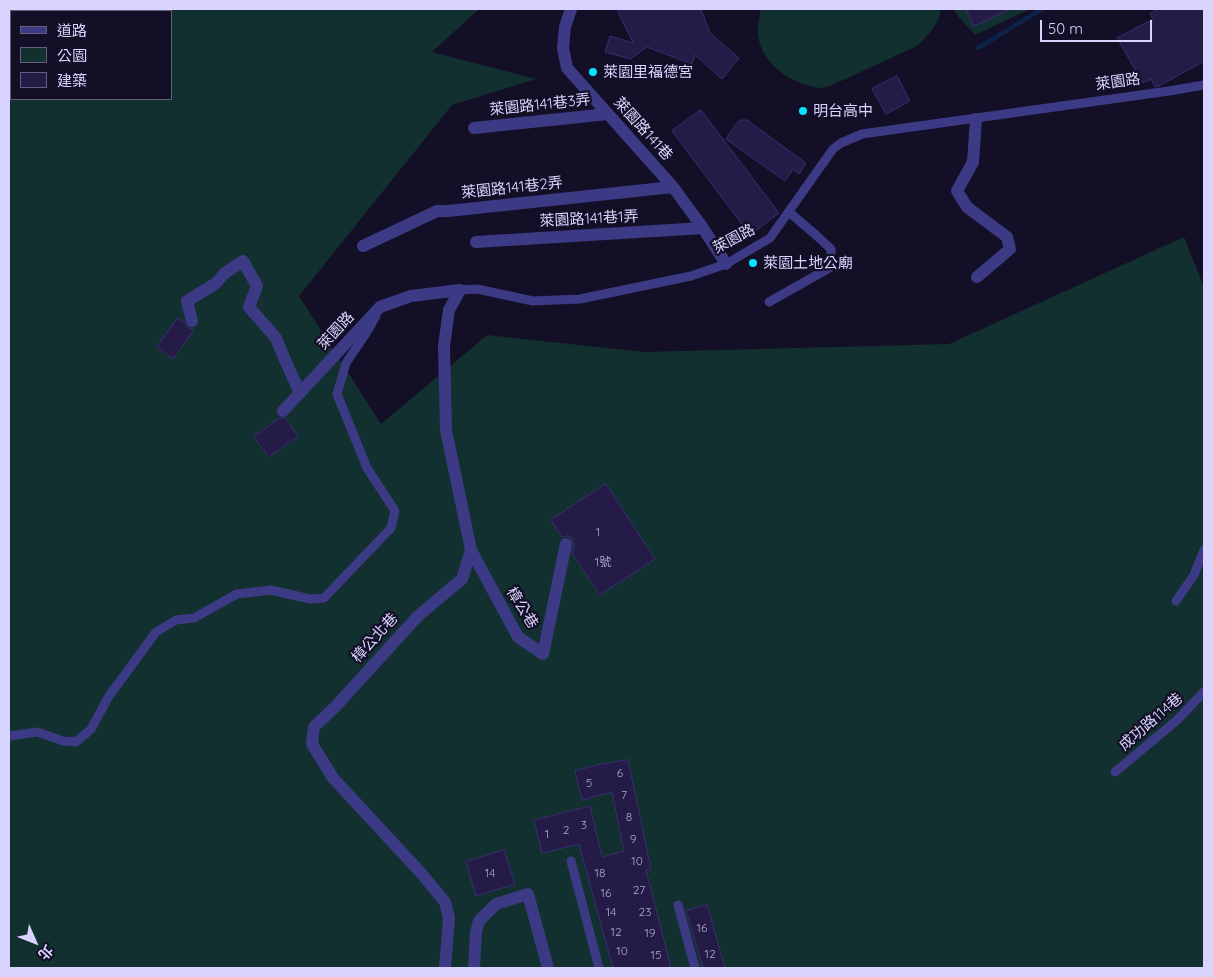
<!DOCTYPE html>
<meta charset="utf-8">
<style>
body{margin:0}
#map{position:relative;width:1213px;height:977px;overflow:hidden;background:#130f26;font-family:Quicksand,"Noto Sans TC",sans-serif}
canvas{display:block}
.frame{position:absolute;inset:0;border:10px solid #d9d4ff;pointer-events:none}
.legend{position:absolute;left:10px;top:10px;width:162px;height:90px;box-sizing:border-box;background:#130f26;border:1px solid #625e7d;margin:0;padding:6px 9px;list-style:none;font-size:15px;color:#d9d4ff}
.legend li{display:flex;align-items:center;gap:10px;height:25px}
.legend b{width:25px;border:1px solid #625e7d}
.north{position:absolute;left:10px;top:917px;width:50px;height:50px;-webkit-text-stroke:4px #130f26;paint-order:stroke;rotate:134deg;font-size:14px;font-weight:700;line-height:20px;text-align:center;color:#d9d4ff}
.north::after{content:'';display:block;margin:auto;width:18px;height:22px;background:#d9d4ff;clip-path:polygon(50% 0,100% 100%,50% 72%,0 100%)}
.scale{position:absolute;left:1040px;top:20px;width:112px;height:22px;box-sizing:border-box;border:2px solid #d9d4ff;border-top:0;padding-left:6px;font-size:15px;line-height:18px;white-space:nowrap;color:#d9d4ff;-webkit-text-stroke:4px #130f26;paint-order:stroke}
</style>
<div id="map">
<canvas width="1213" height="977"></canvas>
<div class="frame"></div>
<ul class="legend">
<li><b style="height:6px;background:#3d3a85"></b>道路</li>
<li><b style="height:14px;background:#12302f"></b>公園</li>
<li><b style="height:14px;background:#241b47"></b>建築</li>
</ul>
<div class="north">北</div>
<div class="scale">50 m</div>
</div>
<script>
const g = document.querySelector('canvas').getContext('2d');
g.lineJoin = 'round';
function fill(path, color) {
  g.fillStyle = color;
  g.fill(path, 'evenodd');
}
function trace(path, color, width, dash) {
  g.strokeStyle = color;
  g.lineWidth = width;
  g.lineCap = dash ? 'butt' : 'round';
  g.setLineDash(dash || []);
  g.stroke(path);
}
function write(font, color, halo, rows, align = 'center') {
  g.font = font + ' Quicksand,"Noto Sans TC",sans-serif';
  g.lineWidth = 4.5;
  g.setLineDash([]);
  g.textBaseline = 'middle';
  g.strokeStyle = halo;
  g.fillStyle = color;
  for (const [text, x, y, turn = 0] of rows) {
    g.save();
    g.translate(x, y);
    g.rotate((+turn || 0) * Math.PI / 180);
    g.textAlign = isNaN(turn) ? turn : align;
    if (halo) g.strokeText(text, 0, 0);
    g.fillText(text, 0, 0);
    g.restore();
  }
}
fill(new Path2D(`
 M 9,9 L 479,9 L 432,52 L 536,79 L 452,105 L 299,296 L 381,424 L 487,335 L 644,352 L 949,344 L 1184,237 L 1204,287 L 1204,968 L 9,968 ZM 11,11 L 171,11 L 171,99 L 11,99 Z
 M 761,9 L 941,9 C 939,24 928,36 917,46 L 830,86 C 826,87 822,88 819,88 C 796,85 770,69 761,47 C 756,33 758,22 761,9 Z
 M 954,9 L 1030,9 L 975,35 L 958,16 Z`), '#12302f');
trace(new Path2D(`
 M 978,48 L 1042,9`), '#0c2248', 4.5);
const building = new Path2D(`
 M 617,9 L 701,9 L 710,33 L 739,58 L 722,79 L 695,55 L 692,64 L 647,47 L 630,59 L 605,52 L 610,36 L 633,43 Z
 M 966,9 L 1010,9 L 974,26 Z
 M 1159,9 L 1204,9 L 1204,61 L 1159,86 L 1155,87 L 1151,79 L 1143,83 L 1117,38 L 1153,19 L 1150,14 Z
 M 897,76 L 910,101 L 886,114 L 872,89 Z
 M 701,110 L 779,213 L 750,235 L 672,131 Z
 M 741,120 L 747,120 L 806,163 L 799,174 L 793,169 L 785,181 L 726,139 L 736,124 Z
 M 178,318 L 184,322 L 187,327 L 194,330 L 173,359 L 157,347 Z
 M 280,418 L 286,419 L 298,436 L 269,457 L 254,437 Z
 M 606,484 L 655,559 L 600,595 L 572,553 L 574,545 L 572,538 L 567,536 L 562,537 L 551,520 Z
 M 628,760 L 651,869 L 646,870 L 671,968 L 613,968 L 579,844 L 542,853 L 534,820 L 590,806 L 602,857 L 624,851 L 612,792 L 582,800 L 575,771 L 597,765 Z
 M 504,850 L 515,884 L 476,896 L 466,862 Z
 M 707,905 L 722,958 L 725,968 L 703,968 L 698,951 L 686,911 Z`);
fill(building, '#241b47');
trace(building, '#3b2d73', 1);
trace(new Path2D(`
 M 1009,9 L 1010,9`), '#2fb8b0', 2.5, [2.5, 4]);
trace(new Path2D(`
 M 460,290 L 477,289 L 533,301 L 580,299 L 691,276 L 726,264 L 770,238 L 833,149 L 841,143 L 862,134 L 1169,91 L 1204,85
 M 769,302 L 831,267 L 831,249 L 817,236 L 789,212
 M 1176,601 L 1194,575 L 1204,550
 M 9,736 L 37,732 L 63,741 L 76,742 L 91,729 L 109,696 L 156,632 L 176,620 L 194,618 L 237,594 L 271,590 L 310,599 L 324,598 L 391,528 L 395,511 L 367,468 L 337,394 L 346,363 L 367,332 L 376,316
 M 1115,772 L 1176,721 L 1204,692
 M 571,861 L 599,968
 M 678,905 L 695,968`), '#3d3a85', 9);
trace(new Path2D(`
 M 571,9 L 565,27 L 563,48 L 567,68 L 673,187 L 703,228 L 726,264
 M 976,119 L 973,162 L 957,191 L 967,207 L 1007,237 L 1010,249 L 977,277
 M 474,128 L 608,114
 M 476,242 L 703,228
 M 363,246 L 437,211 L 448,211 L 673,187
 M 192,321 L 187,301 L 215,284 L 225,273 L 243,261 L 257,286 L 249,307 L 276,338 L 285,360 L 300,393
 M 283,411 L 380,307 L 411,296 L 460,290
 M 471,550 L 518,637 L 543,654 L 566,544
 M 445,968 L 449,918 L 445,902 L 421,873 L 333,778 L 312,744 L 314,727 L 335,707 L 418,616 L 462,579 L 471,550 L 446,430 L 444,346 L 449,310 L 460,290
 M 474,968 L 476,932 L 479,921 L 496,904 L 528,894 L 548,968`), '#3d3a85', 12);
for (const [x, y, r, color] of [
 [593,72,5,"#00e5ff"],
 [803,111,5,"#00e5ff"],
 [753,263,5,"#00e5ff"]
]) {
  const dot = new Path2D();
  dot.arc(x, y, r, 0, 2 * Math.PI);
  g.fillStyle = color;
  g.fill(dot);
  trace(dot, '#130f26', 2);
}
write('12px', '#aca6d1', null, [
 ["1",598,532],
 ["1號",603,562],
 ["6",620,773],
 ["5",589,783],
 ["7",624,795],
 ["8",629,817],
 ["3",584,825],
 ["2",566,830],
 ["1",547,834],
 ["9",633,839],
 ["10",637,861],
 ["14",490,873],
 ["18",600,873],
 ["27",639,890],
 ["16",606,893],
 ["14",611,912],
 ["23",645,912],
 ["16",702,928],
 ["12",616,932],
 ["19",650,933],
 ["10",622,951],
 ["12",710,954],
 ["15",656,955]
]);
write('15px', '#d9d4ff', '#130f26', [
 ["萊園里福德宮",603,72],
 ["明台高中",813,111],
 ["萊園土地公廟",763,263]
], 'left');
write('15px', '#d9d4ff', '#130f26', [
 ["萊園路",1118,82,-8],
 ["萊園路141巷3弄",540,105,-6],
 ["萊園路141巷",643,129,48],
 ["萊園路141巷2弄",512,188,-6],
 ["萊園路141巷1弄",589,219,-3],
 ["萊園路",734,239,-28],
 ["萊園路",336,331,-47],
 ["樟公巷",522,608,58],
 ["樟公北巷",375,638,-48],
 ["成功路114巷",1151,722,-41]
]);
</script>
